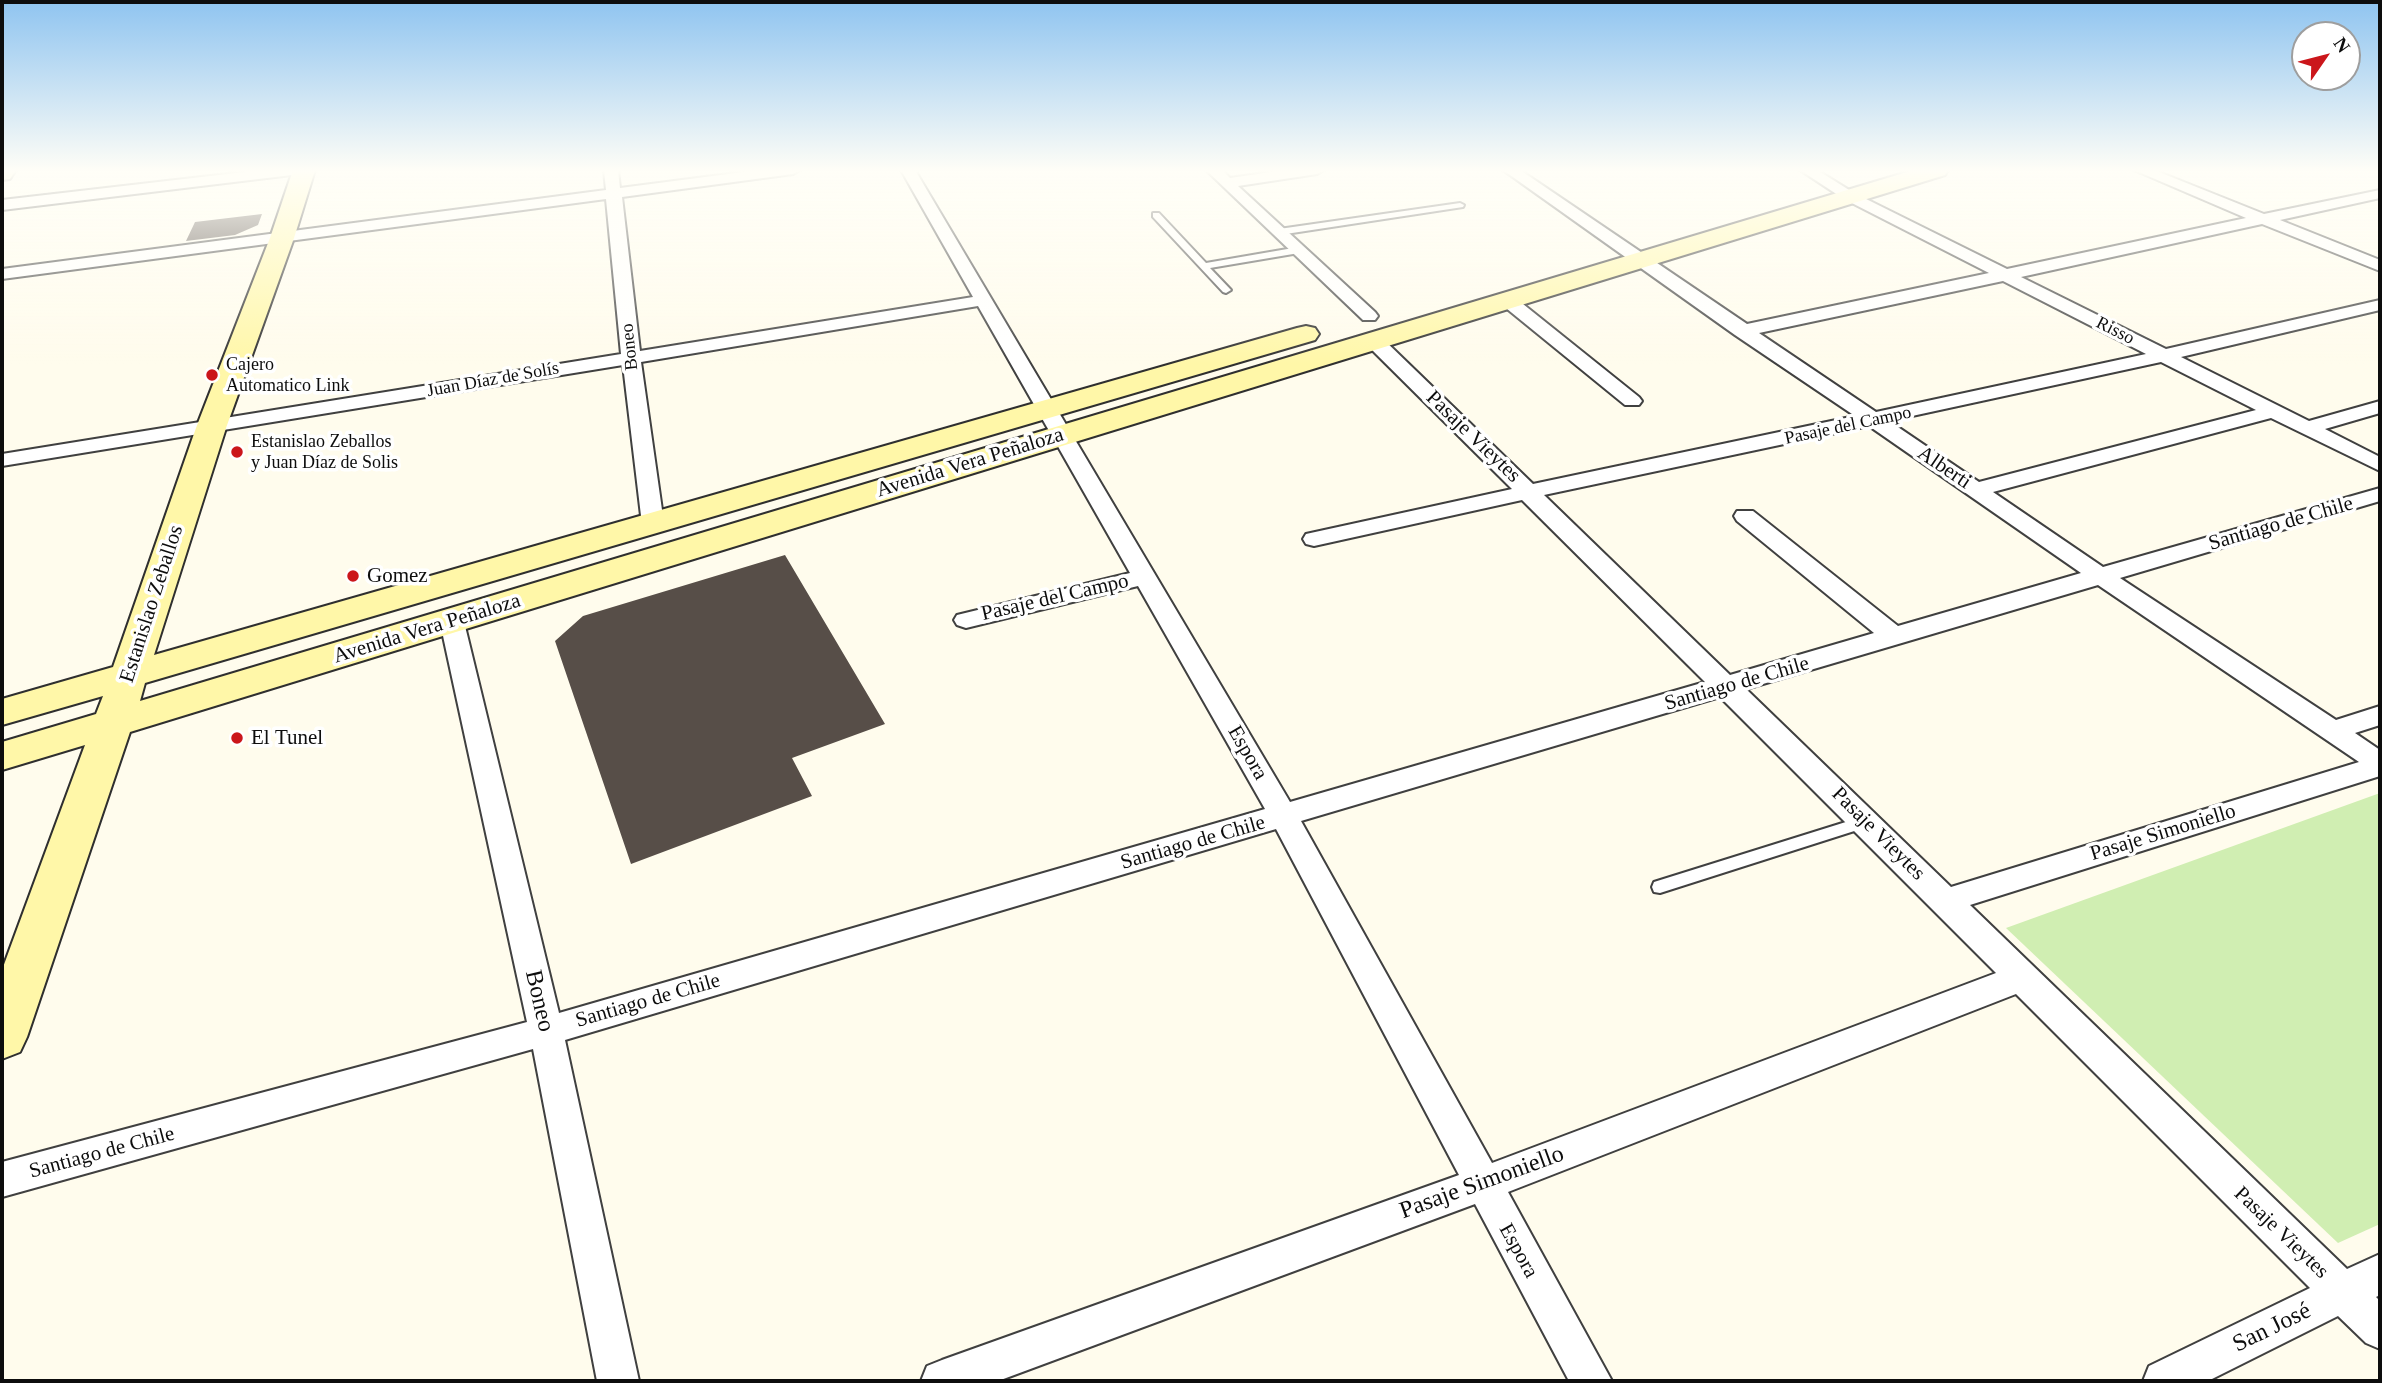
<!DOCTYPE html>
<meta charset="utf-8">
<style>
body{margin:0}
#map{position:relative;width:2382px;height:1383px;overflow:hidden;background:#fffced;font-family:"Times New Roman",serif}
canvas{display:block}
.frame{position:absolute;inset:0;border:4px solid #0d0d0d;pointer-events:none}
.north{position:absolute;left:2291px;top:21px;width:70px;height:70px;box-sizing:border-box;background:#fff;border:2px solid #9e9e9e;border-radius:50%;rotate:55deg;font-size:19px;font-weight:700;line-height:28px;text-align:center;color:#0d0d0d}
.north::after{content:'';display:block;margin:auto;width:24px;height:32px;background:#cb161b;clip-path:polygon(50% 0,100% 100%,50% 72%,0 100%)}
</style>
<div id="map">
<canvas width="2382" height="1383"></canvas>
<div class="frame"></div>
<div class="north">N</div>
</div>
<script>
const g = document.querySelector('canvas').getContext('2d');
g.lineJoin = 'round';
function fill(path, color) {
  g.fillStyle = color;
  g.fill(path, 'evenodd');
}
function trace(path, color, width, dash) {
  g.strokeStyle = color;
  g.lineWidth = width;
  g.lineCap = dash ? 'butt' : 'round';
  g.setLineDash(dash || []);
  g.stroke(path);
}
function write(font, color, halo, rows, align = 'center') {
  g.font = font + ' "Times New Roman",serif';
  g.lineWidth = 7;
  g.setLineDash([]);
  g.textBaseline = 'middle';
  g.strokeStyle = halo;
  g.fillStyle = color;
  for (const [text, x, y, turn = 0] of rows) {
    g.save();
    g.translate(x, y);
    g.rotate((+turn || 0) * Math.PI / 180);
    g.textAlign = isNaN(turn) ? turn : align;
    if (halo) g.strokeText(text, 0, 0);
    g.fillText(text, 0, 0);
    g.restore();
  }
}
fill(new Path2D(`
 M 2380,793 L 2380,1224 L 2338,1243 L 2006,928 Z`), '#d0eeb2');
fill(new Path2D(`
 M 262,214 L 258,225 L 235,235 L 186,241 L 195,222 Z
 M 785,555 L 885,724 L 792,758 L 812,796 L 631,864 L 555,641 L 583,616 Z`), '#574e48');
const lane = new Path2D(`
 M 1460,203 L 1464,205 L 1463,207 L 1279,235 L 1275,232 L 1279,229 Z
 M 1153,213 L 1159,213 L 1206,263 L 1299,247 L 1303,250 L 1299,253 L 1210,268 L 1231,290 L 1226,293 L 1223,292 L 1153,217 Z
 M 1865,816 L 1870,818 L 1873,822 L 1870,826 L 1660,893 L 1654,892 L 1652,887 L 1654,882 Z`);
const street = new Path2D(`
 M 262,170 L 307,170 L 300,174 L 2,210 L 2,200 Z
 M 604,170 L 618,170 L 620,188 L 759,170 L 800,170 L 793,174 L 622,197 L 640,351 L 973,297 L 901,170 L 915,170 L 1290,802 L 1705,682 L 1522,500 L 1314,546 L 1306,544 L 1303,539 L 1306,534 L 1512,489 L 1367,345 L 1365,341 L 1367,337 L 1381,337 L 1533,484 L 1855,416 L 1735,335 L 1503,170 L 1520,170 L 1747,324 L 1989,273 L 1844,199 L 1800,170 L 1817,170 L 1854,193 L 2007,269 L 2246,218 L 2134,170 L 2154,170 L 2264,214 L 2380,190 L 2380,198 L 2280,220 L 2380,260 L 2380,271 L 2262,224 L 2021,277 L 2166,349 L 2380,300 L 2380,310 L 2181,357 L 2309,421 L 2380,401 L 2380,413 L 2325,429 L 2380,457 L 2380,471 L 2271,418 L 1993,492 L 2103,567 L 2380,488 L 2380,501 L 2120,578 L 2336,720 L 2380,706 L 2380,725 L 2355,733 L 2380,750 L 2380,776 L 1970,905 L 2347,1269 L 2380,1254 L 2380,1295 L 2376,1297 L 2380,1301 L 2380,1349 L 2366,1343 L 2338,1316 L 2208,1381 L 2143,1381 L 2149,1366 L 2310,1288 L 2016,994 L 1508,1192 L 1612,1381 L 1569,1381 L 1475,1204 L 998,1381 L 921,1381 L 927,1366 L 942,1360 L 1459,1175 L 1276,829 L 565,1040 L 639,1381 L 597,1381 L 533,1049 L 2,1197 L 2,1162 L 527,1022 L 440,622 L 443,617 L 452,614 L 461,617 L 464,622 L 559,1013 L 1265,809 L 1138,586 L 966,628 L 957,625 L 954,620 L 957,615 L 1130,573 L 978,306 L 641,362 L 664,524 L 661,529 L 645,529 L 642,524 L 623,365 L 2,466 L 2,454 L 621,354 L 606,199 L 2,279 L 2,269 L 606,190 ZM 2003,281 L 2146,354 L 1876,412 L 1759,333 ZM 2161,362 L 2256,410 L 1979,482 L 1889,421 ZM 1869,426 L 2081,573 L 1898,626 L 1753,511 L 1737,511 L 1734,516 L 1737,521 L 1874,633 L 1730,675 L 1544,495 ZM 2098,585 L 2359,762 L 1951,887 L 1746,689 ZM 1720,697 L 1996,973 L 1492,1163 L 1301,821 Z
 M 1206,170 L 1222,170 L 1230,178 L 1285,170 L 1324,170 L 1317,174 L 1238,186 L 1375,312 L 1378,316 L 1375,320 L 1363,320 Z
 M 1507,295 L 1513,296 L 1639,397 L 1642,401 L 1639,405 L 1625,405 L 1501,304 L 1498,300 Z`);
const secondary = new Path2D(`
 M 2,170 L 16,170 L 10,179 L 2,180 Z
 M 293,170 L 315,170 L 294,238 L 226,428 L 154,655 L 1297,328 L 1306,326 L 1315,328 L 1319,334 L 1315,340 L 145,683 L 140,701 L 1914,170 L 1948,170 L 1945,175 L 130,732 L 27,1037 L 20,1052 L 2,1059 L 2,970 L 85,745 L 2,770 L 2,742 L 96,714 L 103,696 L 2,725 L 2,699 L 113,667 L 196,428 L 270,238 Z`);
trace(lane, '#404040', 4);
trace(street, '#404040', 4);
trace(secondary, '#2f2f2f', 4);
fill(lane, '#fff');
fill(street, '#fff');
fill(secondary, '#fff7a8');
const sky = g.createLinearGradient(0, 0, 0, 364);
sky.addColorStop(0, '#8fc4f0');
sky.addColorStop(0.47, '#fffef7');
sky.addColorStop(1, '#fffef700');
g.fillStyle = sky;
g.fillRect(0, 0, 2382, 364);
for (const [x, y, r, color] of [
 [212,375,7,"#cb161b"],
 [237,452,7,"#cb161b"],
 [353,576,7,"#cb161b"],
 [237,738,7,"#cb161b"]
]) {
  const dot = new Path2D();
  dot.arc(x, y, r, 0, 2 * Math.PI);
  g.fillStyle = color;
  g.fill(dot);
  trace(dot, '#fff', 2.5);
}
write('18px', '#0d0d0d', '#fff', [
 ["Risso",2115,331,27],
 ["Boneo",630,347,-96],
 ["Juan Díaz de Solís",493,380,-10],
 ["Pasaje del Campo",1848,426,-12]
]);
write('18px', '#0d0d0d', '#fff', [
 ["Cajero",226,365],
 ["Automatico Link",226,386],
 ["Estanislao Zeballos",251,442],
 ["y Juan Díaz de Solis",251,463]
], 'left');
write('21px', '#0d0d0d', '#fff', [
 ["Pasaje Vieytes",1473,437,44],
 ["Avenida Vera Peñaloza",970,463,-17],
 ["Alberti",1944,468,34],
 ["Santiago de Chile",2281,524,-16],
 ["Pasaje del Campo",1055,598,-13],
 ["Estanislao Zeballos",152,604,-72],
 ["Avenida Vera Peñaloza",427,629,-17],
 ["Santiago de Chile",1737,684,-16],
 ["Espora",1247,753,60],
 ["Pasaje Simoniello",2163,833,-17],
 ["Pasaje Vieytes",1878,834,45],
 ["Santiago de Chile",1193,843,-16],
 ["Santiago de Chile",648,1001,-16],
 ["Santiago de Chile",102,1153,-15],
 ["Pasaje Vieytes",2281,1233,44],
 ["Espora",1518,1251,61]
]);
write('21px', '#0d0d0d', '#fff', [
 ["Gomez",367,576],
 ["El Tunel",251,738]
], 'left');
write('24px', '#0d0d0d', '#fff', [
 ["Boneo",539,1001,77],
 ["Pasaje Simoniello",1482,1183,-20],
 ["San José",2272,1328,-26]
]);
</script>
